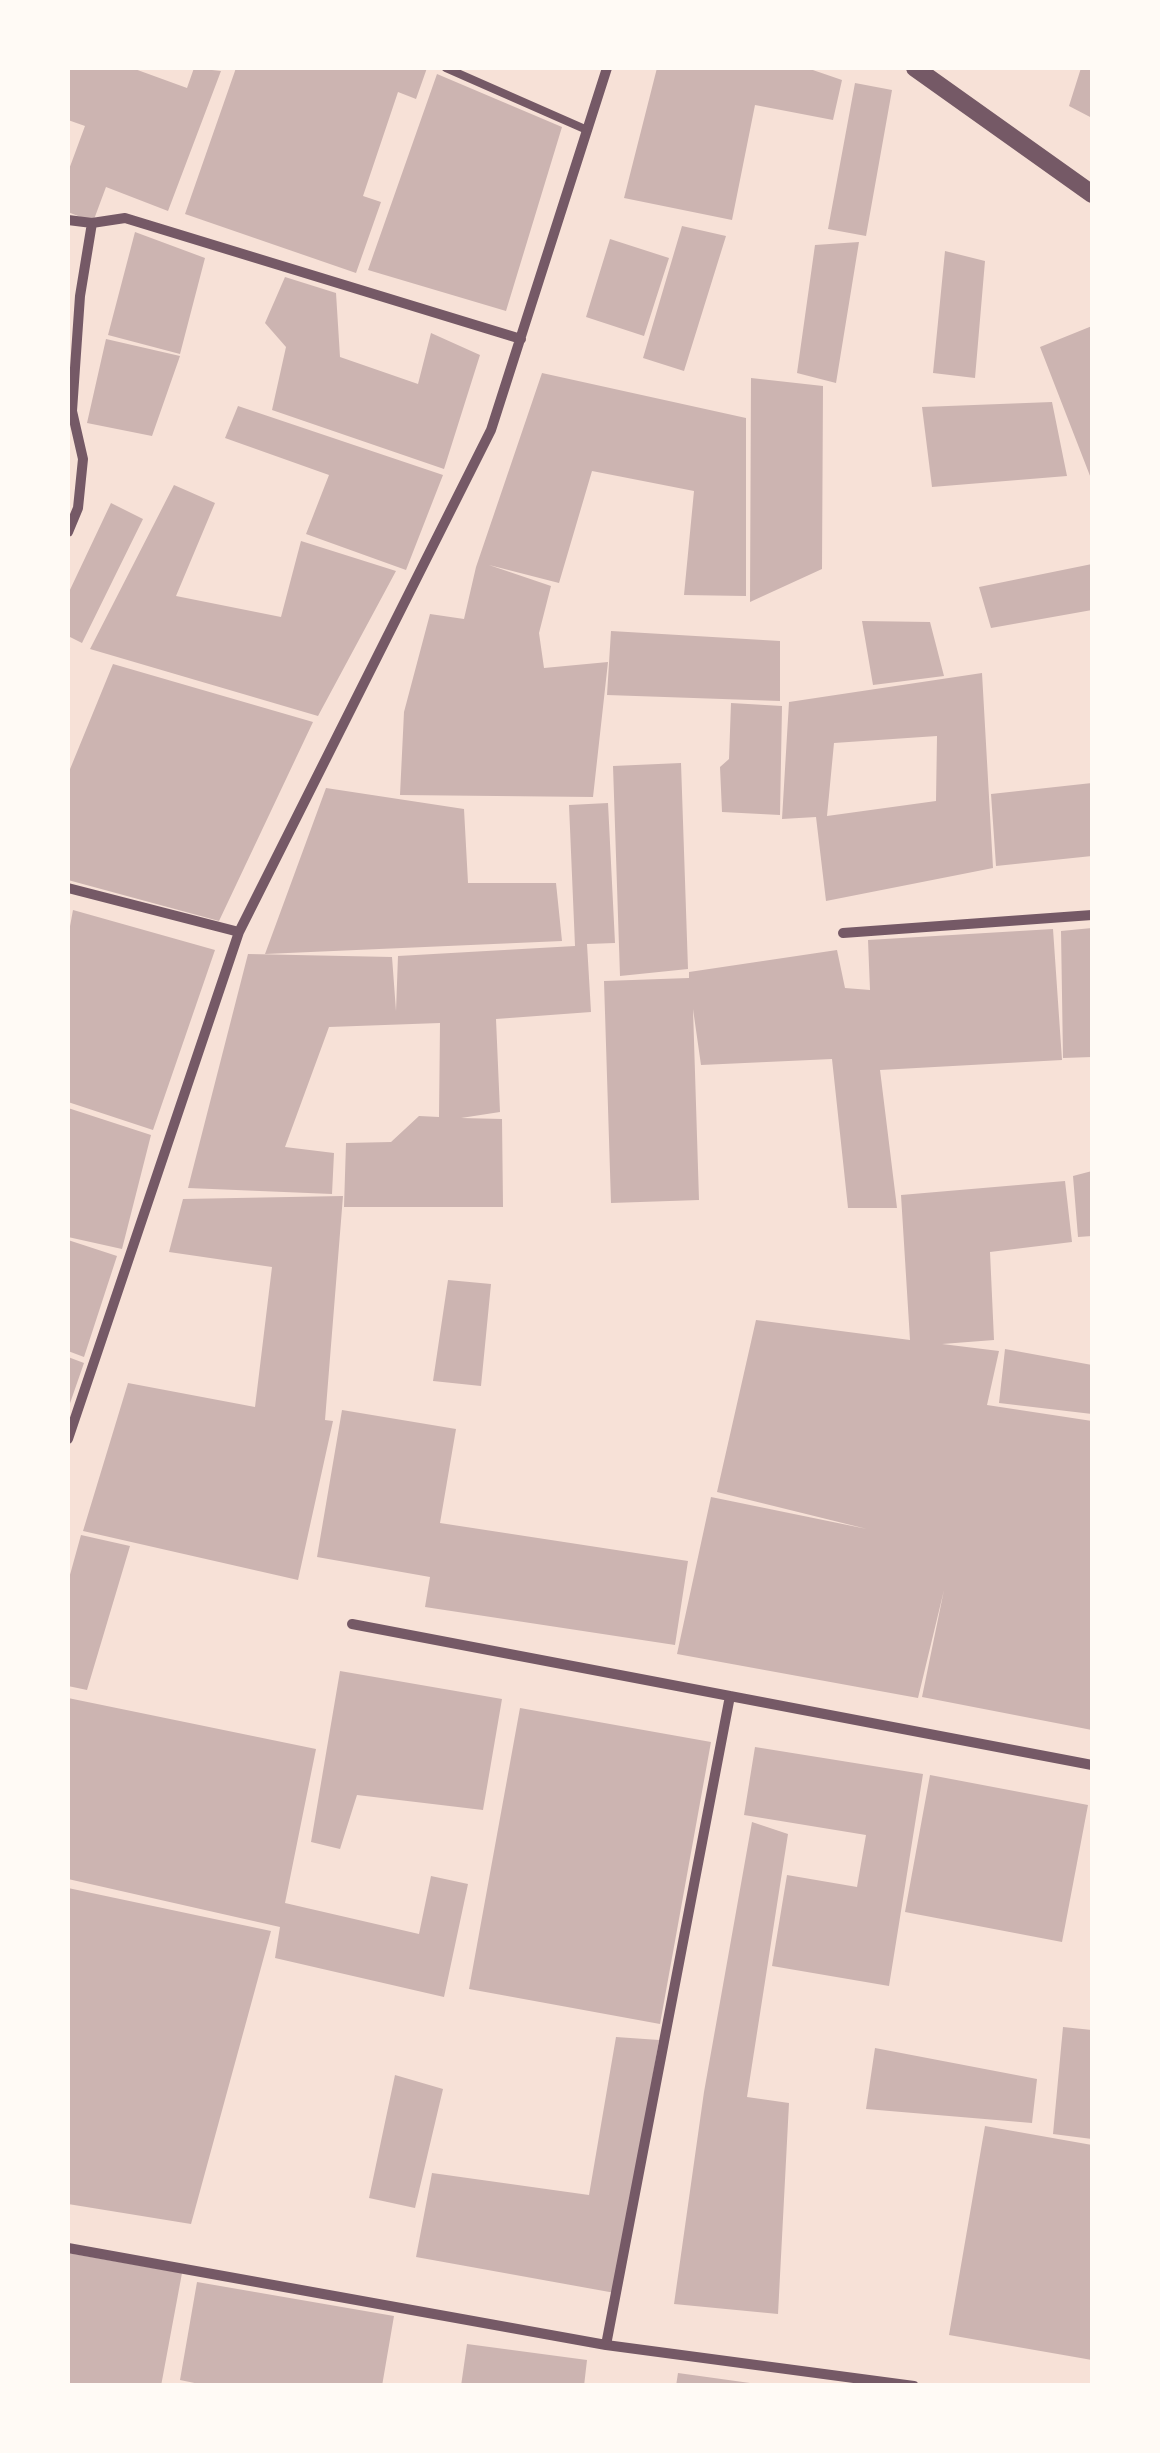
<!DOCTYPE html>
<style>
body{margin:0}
#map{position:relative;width:1160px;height:2453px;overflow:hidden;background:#f7e1d7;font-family:Roboto,sans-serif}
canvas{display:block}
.frame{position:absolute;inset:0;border:70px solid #fffaf5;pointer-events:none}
</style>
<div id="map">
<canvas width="1160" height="2453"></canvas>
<div class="frame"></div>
</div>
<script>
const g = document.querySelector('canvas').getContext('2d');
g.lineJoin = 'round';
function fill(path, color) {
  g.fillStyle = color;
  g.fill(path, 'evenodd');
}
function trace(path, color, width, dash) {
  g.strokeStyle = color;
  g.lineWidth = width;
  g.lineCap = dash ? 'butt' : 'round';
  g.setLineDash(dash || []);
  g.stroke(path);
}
fill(new Path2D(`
 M 68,68 L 132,68 L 187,88 L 194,68 L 221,71 L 168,211 L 106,187 L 93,222 L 68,212 L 68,172 L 85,126 L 68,120 Z
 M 236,68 L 427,68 L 416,99 L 398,92 L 363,196 L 381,202 L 356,273 L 185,214 Z
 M 657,68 L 807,68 L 842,80 L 833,120 L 755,105 L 732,220 L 624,198 Z
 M 1081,68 L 1092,68 L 1092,118 L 1069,106 Z
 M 437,74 L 562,127 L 506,311 L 368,270 Z
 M 855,83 L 892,90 L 866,236 L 828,229 Z
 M 682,226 L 726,236 L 684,371 L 643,358 Z
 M 135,232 L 205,258 L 180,354 L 108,335 Z
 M 610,239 L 669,258 L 644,336 L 586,317 Z
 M 859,242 L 836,383 L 797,373 L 815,245 Z
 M 945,251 L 985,261 L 975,378 L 933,373 Z
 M 285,277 L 336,293 L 340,357 L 418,384 L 431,333 L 480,355 L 444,469 L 272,410 L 286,347 L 265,323 Z
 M 1092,326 L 1092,481 L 1040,347 Z
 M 106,339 L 180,356 L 152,436 L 87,423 Z
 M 542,373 L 746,418 L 746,596 L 684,595 L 694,491 L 592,471 L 559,583 L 489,565 L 551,586 L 539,633 L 544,668 L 608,662 L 593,797 L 400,795 L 404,712 L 430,614 L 464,619 L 476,567 Z
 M 751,378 L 823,386 L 822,569 L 750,602 Z
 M 1052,402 L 1067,476 L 932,487 L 922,407 Z
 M 238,406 L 443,475 L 406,570 L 306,534 L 329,475 L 225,438 Z
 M 174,485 L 215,503 L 176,596 L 281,617 L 301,541 L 396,571 L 318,716 L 90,649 Z
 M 111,503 L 143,519 L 82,643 L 68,636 L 68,594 Z
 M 1092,564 L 1092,610 L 991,628 L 979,587 Z
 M 862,621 L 930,622 L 944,676 L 873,685 Z
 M 611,631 L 780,641 L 780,701 L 607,695 Z
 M 113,664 L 313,722 L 219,921 L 68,880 L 68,774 Z
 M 982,673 L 993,868 L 826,901 L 816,817 L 782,819 L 789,702 ZM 937,736 L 936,801 L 827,816 L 834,743 Z
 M 731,703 L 782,706 L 780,815 L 722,812 L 720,767 L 729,759 Z
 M 681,763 L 688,969 L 620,976 L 613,766 Z
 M 1092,783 L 1092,856 L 996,866 L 991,794 Z
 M 326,788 L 464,809 L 468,883 L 556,883 L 562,941 L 265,954 Z
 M 608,803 L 615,943 L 587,944 L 591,1012 L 496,1019 L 500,1112 L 461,1118 L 502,1119 L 503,1207 L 344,1207 L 346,1143 L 391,1142 L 419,1116 L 439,1117 L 440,1023 L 329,1027 L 285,1147 L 334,1153 L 332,1194 L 188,1188 L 248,954 L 392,957 L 396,1011 L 398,956 L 575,946 L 569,805 Z
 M 73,910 L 215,950 L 153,1130 L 68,1102 L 68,937 Z
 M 1092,928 L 1092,1057 L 1063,1058 L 1061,931 Z
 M 1053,929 L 1062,1060 L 880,1070 L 897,1208 L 848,1208 L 832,1059 L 701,1065 L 693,1009 L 699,1200 L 611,1203 L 604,981 L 689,978 L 689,972 L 837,950 L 845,988 L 870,990 L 868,940 Z
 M 68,1108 L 151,1135 L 122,1249 L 68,1237 Z
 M 1092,1171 L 1092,1236 L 1078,1237 L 1073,1176 Z
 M 1065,1181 L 1072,1242 L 990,1252 L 994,1340 L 942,1344 L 999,1351 L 987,1405 L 1092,1421 L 1092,1730 L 922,1697 L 944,1590 L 918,1698 L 677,1654 L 711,1497 L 867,1529 L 717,1492 L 756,1320 L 910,1340 L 901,1195 Z
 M 343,1196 L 325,1420 L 333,1421 L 298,1580 L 83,1531 L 128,1383 L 255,1407 L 272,1267 L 169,1252 L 183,1199 Z
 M 68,1240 L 117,1256 L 84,1357 L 68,1351 Z
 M 448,1280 L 491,1284 L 481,1386 L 433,1381 Z
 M 1005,1349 L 1092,1365 L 1092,1414 L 999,1403 Z
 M 68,1357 L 84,1363 L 68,1409 Z
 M 342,1410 L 456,1429 L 440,1523 L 688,1561 L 675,1645 L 425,1607 L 430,1577 L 317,1557 Z
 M 81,1535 L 130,1546 L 87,1690 L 68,1686 L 68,1582 Z
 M 340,1671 L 502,1699 L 483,1810 L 357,1795 L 340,1849 L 311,1842 Z
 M 68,1698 L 316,1749 L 285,1903 L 419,1934 L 431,1876 L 468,1884 L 444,1997 L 275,1958 L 280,1927 L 68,1879 Z
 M 520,1708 L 711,1742 L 660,2024 L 469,1989 Z
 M 755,1747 L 923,1774 L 889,1986 L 772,1966 L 787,1875 L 857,1887 L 866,1835 L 744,1815 Z
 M 930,1775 L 1088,1805 L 1062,1942 L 905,1912 Z
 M 752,1822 L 788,1834 L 747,2097 L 789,2103 L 778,2314 L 674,2304 L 704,2092 Z
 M 68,1888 L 271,1931 L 191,2224 L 68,2204 Z
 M 1063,2027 L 1092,2030 L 1092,2139 L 1053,2134 Z
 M 616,2037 L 659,2040 L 615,2293 L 416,2257 L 432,2173 L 589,2195 Z
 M 875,2048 L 1037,2079 L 1032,2123 L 866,2109 Z
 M 395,2075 L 443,2089 L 415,2208 L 369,2198 Z
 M 985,2126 L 1092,2145 L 1092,2360 L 949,2335 Z
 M 68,2253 L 182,2273 L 161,2386 L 68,2386 Z
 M 197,2282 L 394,2316 L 382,2386 L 209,2386 L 180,2380 Z
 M 467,2344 L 587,2360 L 584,2386 L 461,2386 Z
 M 678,2373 L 750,2383 L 750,2386 L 676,2386 Z`), '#ccb4b1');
trace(new Path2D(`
 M 446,68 L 587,130`), '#755966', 8);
trace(new Path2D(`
 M 68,220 L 92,223 L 125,218 L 521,339
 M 68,532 L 78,508 L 83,459 L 72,411 L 80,296 L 92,223
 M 68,888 L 239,932
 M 843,933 L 1092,915
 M 68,1439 L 239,932 L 491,430 L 607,68
 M 352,1624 L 1092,1765
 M 68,2248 L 606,2345 L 914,2386
 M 606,2345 L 730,1696`), '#755966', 10);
trace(new Path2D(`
 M 915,68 L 1092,194`), '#755966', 18);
</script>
